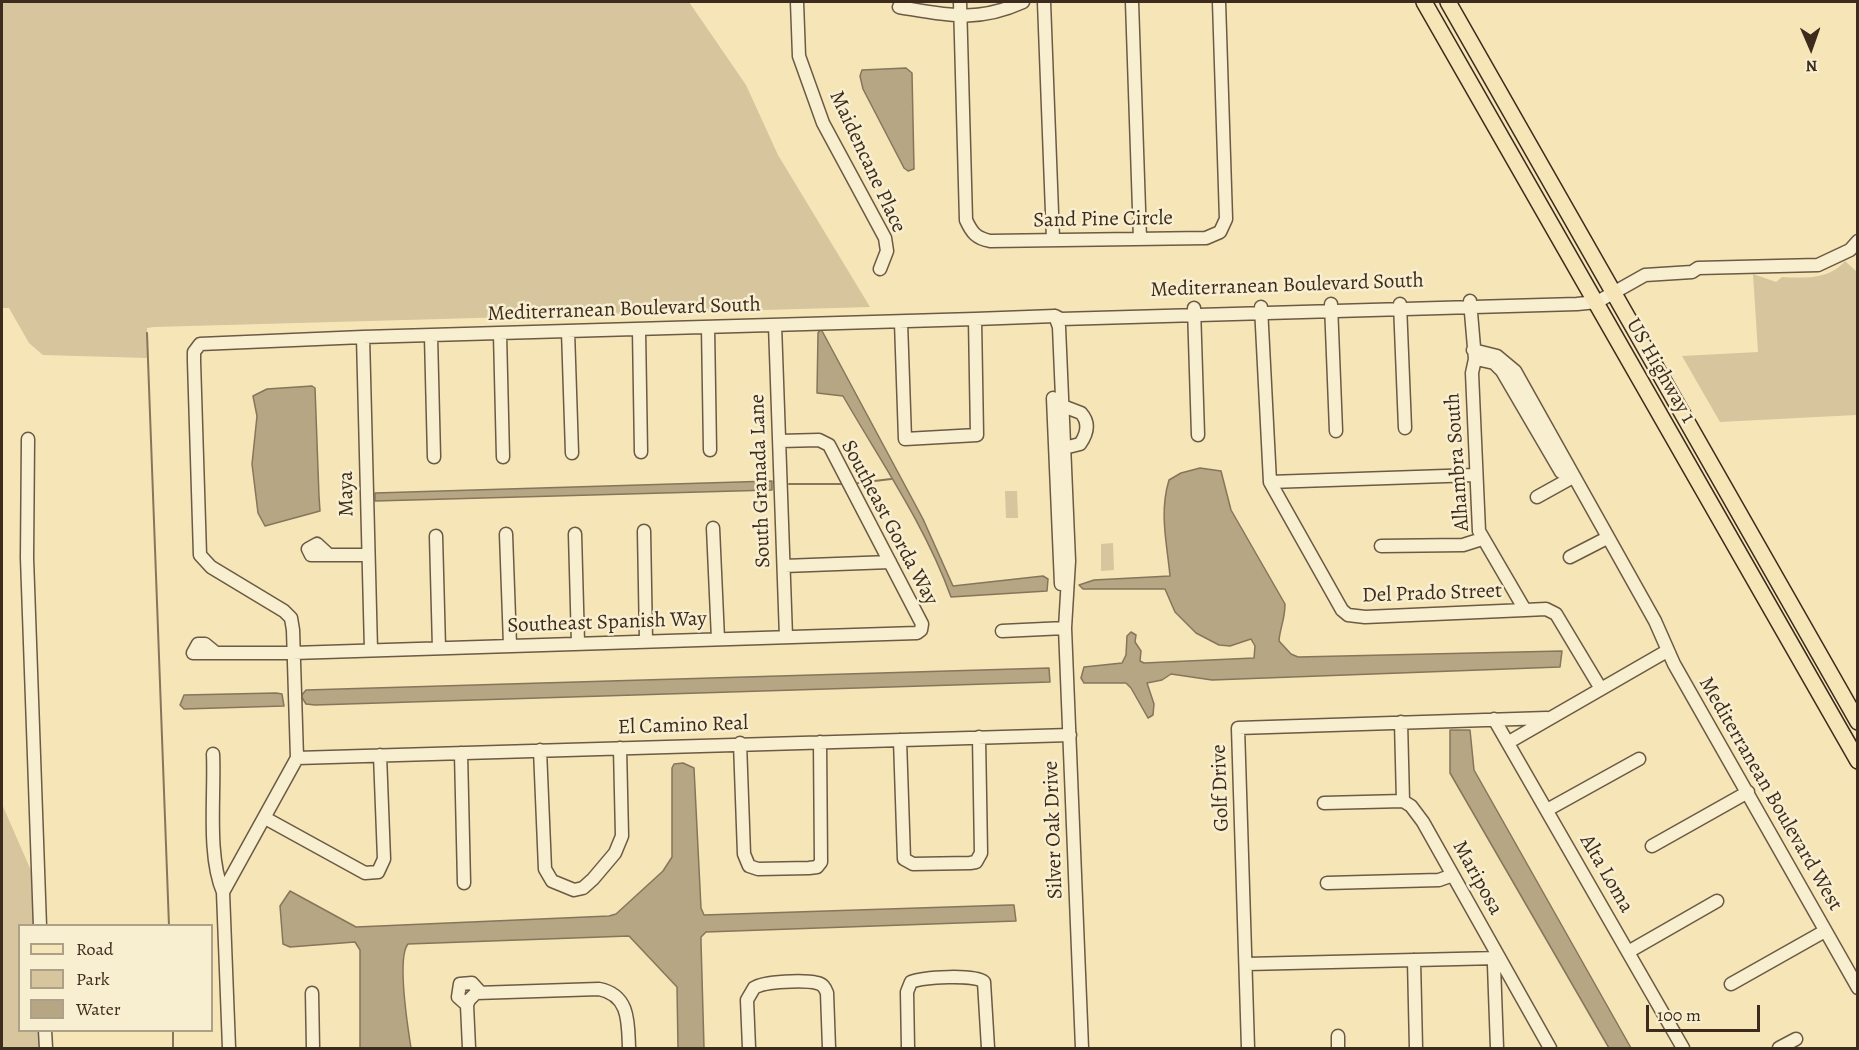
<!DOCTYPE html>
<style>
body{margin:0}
#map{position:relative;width:1859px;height:1050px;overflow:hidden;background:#f5e5b7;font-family:Alegreya,serif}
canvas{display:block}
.frame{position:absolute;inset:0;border:3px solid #3d2b1e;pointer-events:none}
.legend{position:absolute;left:18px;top:924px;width:195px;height:108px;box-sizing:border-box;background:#f8eed0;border:2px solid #ada089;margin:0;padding:8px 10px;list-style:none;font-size:18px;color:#3d2b1e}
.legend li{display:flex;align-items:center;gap:12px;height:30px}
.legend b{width:30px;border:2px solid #ada089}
.north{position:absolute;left:1781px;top:18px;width:60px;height:60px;-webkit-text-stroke:4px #f8eed0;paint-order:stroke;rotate:178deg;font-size:16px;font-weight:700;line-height:24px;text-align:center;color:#3d2b1e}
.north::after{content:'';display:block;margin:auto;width:21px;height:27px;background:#3d2b1e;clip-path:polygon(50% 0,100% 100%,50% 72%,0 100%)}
.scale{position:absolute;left:1646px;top:1005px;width:114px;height:27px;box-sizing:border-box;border:3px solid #3d2b1e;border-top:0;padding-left:8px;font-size:18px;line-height:21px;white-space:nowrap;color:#3d2b1e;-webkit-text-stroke:4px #f8eed0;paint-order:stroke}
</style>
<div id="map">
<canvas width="1859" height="1050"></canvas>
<div class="frame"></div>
<ul class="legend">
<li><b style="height:8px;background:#f5e5b7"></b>Road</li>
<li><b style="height:16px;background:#d6c59d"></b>Park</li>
<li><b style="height:16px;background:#b6a683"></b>Water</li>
</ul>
<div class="north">N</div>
<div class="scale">100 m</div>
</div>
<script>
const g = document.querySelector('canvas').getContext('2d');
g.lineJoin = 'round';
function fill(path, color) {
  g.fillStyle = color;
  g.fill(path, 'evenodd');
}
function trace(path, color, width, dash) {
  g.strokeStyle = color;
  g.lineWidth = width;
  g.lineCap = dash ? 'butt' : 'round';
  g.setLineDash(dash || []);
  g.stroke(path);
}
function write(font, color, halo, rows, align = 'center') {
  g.font = font + ' Alegreya,serif';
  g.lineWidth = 5;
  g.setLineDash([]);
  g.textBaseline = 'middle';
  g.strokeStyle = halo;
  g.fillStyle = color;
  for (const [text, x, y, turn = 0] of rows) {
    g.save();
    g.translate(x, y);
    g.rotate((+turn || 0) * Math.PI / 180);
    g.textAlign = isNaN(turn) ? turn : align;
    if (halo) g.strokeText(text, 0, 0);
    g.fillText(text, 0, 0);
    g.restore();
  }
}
fill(new Path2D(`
 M 2,2 L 689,2 L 746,85 L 778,155 L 870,307 L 154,327 L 147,328 L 148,358 L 43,355 L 29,343 L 9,308 L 2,308 Z
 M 1845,261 L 1857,272 L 1857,417 L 1856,415 L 1720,422 L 1682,356 L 1758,352 L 1753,274 L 1776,282 L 1782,277 C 1804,278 1829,280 1845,261 Z
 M 1005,491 L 1017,491 L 1018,518 L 1006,518 Z
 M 1113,543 L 1114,570 L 1101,571 L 1101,544 Z
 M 2,804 L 39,889 L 39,925 L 20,926 L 20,1030 L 41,1031 L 41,1048 L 2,1048 Z`), '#d6c59d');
const water = new Path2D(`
 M 906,68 L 912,73 L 914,169 L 908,171 L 904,168 L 863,89 L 860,76 L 862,70 Z
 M 821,329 L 923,519 L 953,586 L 1043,576 L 1048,579 L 1047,591 L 951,597 C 925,525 881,462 843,396 L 817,393 L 818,333 Z
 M 312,386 L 315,388 L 319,496 L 320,511 L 265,526 L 258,513 L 252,464 L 257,416 L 253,396 L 267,389 Z
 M 1200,468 L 1221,471 L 1231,510 L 1285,604 C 1285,620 1280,627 1279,641 L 1291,654 L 1298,657 L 1562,651 L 1560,667 L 1212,680 L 1171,674 L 1162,680 L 1147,683 L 1154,704 L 1153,715 L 1148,718 L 1131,688 L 1126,683 L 1084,683 L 1081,678 L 1084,667 L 1122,663 L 1126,655 L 1127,636 L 1131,632 L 1136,635 L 1135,642 L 1141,651 L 1140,661 L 1144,663 L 1254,658 L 1255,646 L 1251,639 L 1230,646 L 1219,645 L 1196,633 L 1175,612 L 1165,589 L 1083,589 L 1079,585 L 1094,580 L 1170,576 C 1167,543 1159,513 1169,480 L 1181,473 Z
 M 772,481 L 772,490 L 375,501 L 375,493 Z
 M 1049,668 L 1050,682 L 315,705 L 306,704 L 301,696 L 306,690 Z
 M 276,693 L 282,694 L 284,706 L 184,709 L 180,705 L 184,695 Z
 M 1450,730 L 1470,730 L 1474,770 L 1631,1048 L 1609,1048 L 1450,773 Z
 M 683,763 L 694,768 L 701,908 L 704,915 L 1010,905 L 1014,905 L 1016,921 L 706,932 L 701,937 L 701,942 L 704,1048 L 678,1048 L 677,987 L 629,936 L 408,944 C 397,957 408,1029 411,1048 L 360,1048 L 360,950 L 355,942 L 290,947 L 283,944 L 280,906 L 290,891 L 356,927 L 609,916 L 616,914 L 663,871 L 672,857 L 672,768 L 674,764 Z`);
fill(water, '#b6a683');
trace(water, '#86755b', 1.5);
trace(new Path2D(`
 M 147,333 L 169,926
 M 858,483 L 891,479
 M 789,484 L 843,484
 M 173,1030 L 173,1048`), '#86755b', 2);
const minor = new Path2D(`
 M 797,2 L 799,56 L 823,123 L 885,238 L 887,251 L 880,269
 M 960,2 L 966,220 C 972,233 976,238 990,241 L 1206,238 L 1220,232 L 1226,219 L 1219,2
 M 1044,2 L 1053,239
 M 1132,2 L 1140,239
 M 899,7 C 947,15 977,23 1023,2
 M 1470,301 L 1475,359 L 1472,373 L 1479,531 L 1525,610 L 1546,609 L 1556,614 L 1601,689
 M 1331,304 L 1336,431
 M 1400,304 L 1405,428
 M 1261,307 L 1270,482 L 1342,610 L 1348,615 L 1365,617 L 1525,610
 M 1194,308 L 1198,435
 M 1055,316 L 1059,327 L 1069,561 L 1065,628 L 1082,1048
 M 901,322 L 905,439 L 977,435 L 975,319
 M 775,325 L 786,637
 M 708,327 L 710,450
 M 639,330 L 641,452
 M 568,331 L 572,453
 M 500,334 L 503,457
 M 431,336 L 434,457
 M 363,337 L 371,650
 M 1473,350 L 1497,356 L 1515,371 L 1655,621 L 1674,664 L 1858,988
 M 1481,360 L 1494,363 L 1502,371 L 1561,472
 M 1053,398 L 1061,584
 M 1055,403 L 1081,413 C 1090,423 1087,434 1080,444 L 1056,450
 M 28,439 L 27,558 L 40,926
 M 780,441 L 819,440 L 829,445 L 922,624 L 921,630
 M 1270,482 L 1475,475
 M 1537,497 L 1573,477
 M 713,528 L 718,639
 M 644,531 L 646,641
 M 506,534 L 510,645
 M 575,534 L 578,643
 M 436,536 L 439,648
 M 1381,546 L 1463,545 L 1482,539
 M 329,555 L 317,544 L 308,549 L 311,555 L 368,555
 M 1570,557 L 1607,538
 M 784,566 L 890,562
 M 1002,631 L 1065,628
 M 216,653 L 205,644 L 198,644 L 193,653 L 293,653 L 917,633 L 921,630
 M 1494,719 L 1683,1048
 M 1401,722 L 1403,801 L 1411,806 L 1423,822 L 1550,1048
 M 900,740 L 904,859 L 913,864 L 970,863 L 976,862 L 981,853 L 979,737
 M 1509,742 L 1667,651
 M 740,743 L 744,854 L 749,866 L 758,869 L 809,868 L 817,867 L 821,862 L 820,742
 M 540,750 L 545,869 L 552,881 L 574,890 L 583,888 L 593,879 L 615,853 L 622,836 L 620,748
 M 461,753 L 464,883
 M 213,754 C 215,795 207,855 223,892
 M 297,758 L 1070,735
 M 1324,803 L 1403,801
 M 1547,810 L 1639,759
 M 265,818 L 365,873 L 378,872 L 384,859 L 380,755
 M 1652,846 L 1748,792
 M 1327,883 L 1439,880 L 1453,875
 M 1628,952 L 1717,901
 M 1414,960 L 1416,1048
 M 1247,964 L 1498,958
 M 1731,984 L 1825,931
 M 312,993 L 313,1048
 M 467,1005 L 458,997 L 460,984 L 472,983 L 481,993
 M 45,1030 L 46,1048
 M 1338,1036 L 1338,1048
 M 229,1048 L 223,892 L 297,758 L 293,630 L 291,618 L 284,611 L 211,567 L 200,555 L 194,361 L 194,352 L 200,344 L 363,337 L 975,319 L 1055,316 L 1061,319 L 1577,304 L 1597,302 L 1645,275 L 1692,272 L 1698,268 L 1818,265 L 1850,250 L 1858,241
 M 469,1048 L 467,1005 L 469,1000 L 476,993 L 599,989 C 630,995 628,1023 629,1048
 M 749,1048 L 747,1000 L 754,988 C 764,981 805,980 817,983 C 823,984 825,988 827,993 L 829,1048
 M 908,1048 L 907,992 L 911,982 C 923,977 974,974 984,982 L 988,1048
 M 1248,1048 L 1238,728 L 1547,718
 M 1497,1048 L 1494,965 L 1498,958
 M 1779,1048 L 1796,1039`);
const major = new Path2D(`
 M 1424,2 L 1858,761
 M 1448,2 L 1858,722`);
trace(minor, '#6b5a44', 15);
trace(major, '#3d2b1e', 18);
trace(minor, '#f8eed0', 12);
trace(major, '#f5e5b7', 15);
write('21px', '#3d2b1e', '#f8eed0', [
 ["Maidencane Place",867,162,65],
 ["Sand Pine Circle",1103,220,-1],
 ["Mediterranean Boulevard South",1287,286,-2],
 ["Mediterranean Boulevard South",624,310,-2],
 ["US Highway 1",1660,371,60],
 ["Alhambra South",1458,462,-94],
 ["South Granada Lane",761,481,-92],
 ["Maya",347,494,-91],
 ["Southeast Gorda Way",889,523,62],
 ["Del Prado Street",1432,594,-2],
 ["Southeast Spanish Way",607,623,-2],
 ["El Camino Real",683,726,-2],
 ["Golf Drive",1221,788,-92],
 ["Mediterranean Boulevard West",1770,794,60],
 ["Silver Oak Drive",1054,830,-92],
 ["Alta Loma",1606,874,60],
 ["Mariposa",1477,878,61]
]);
</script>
